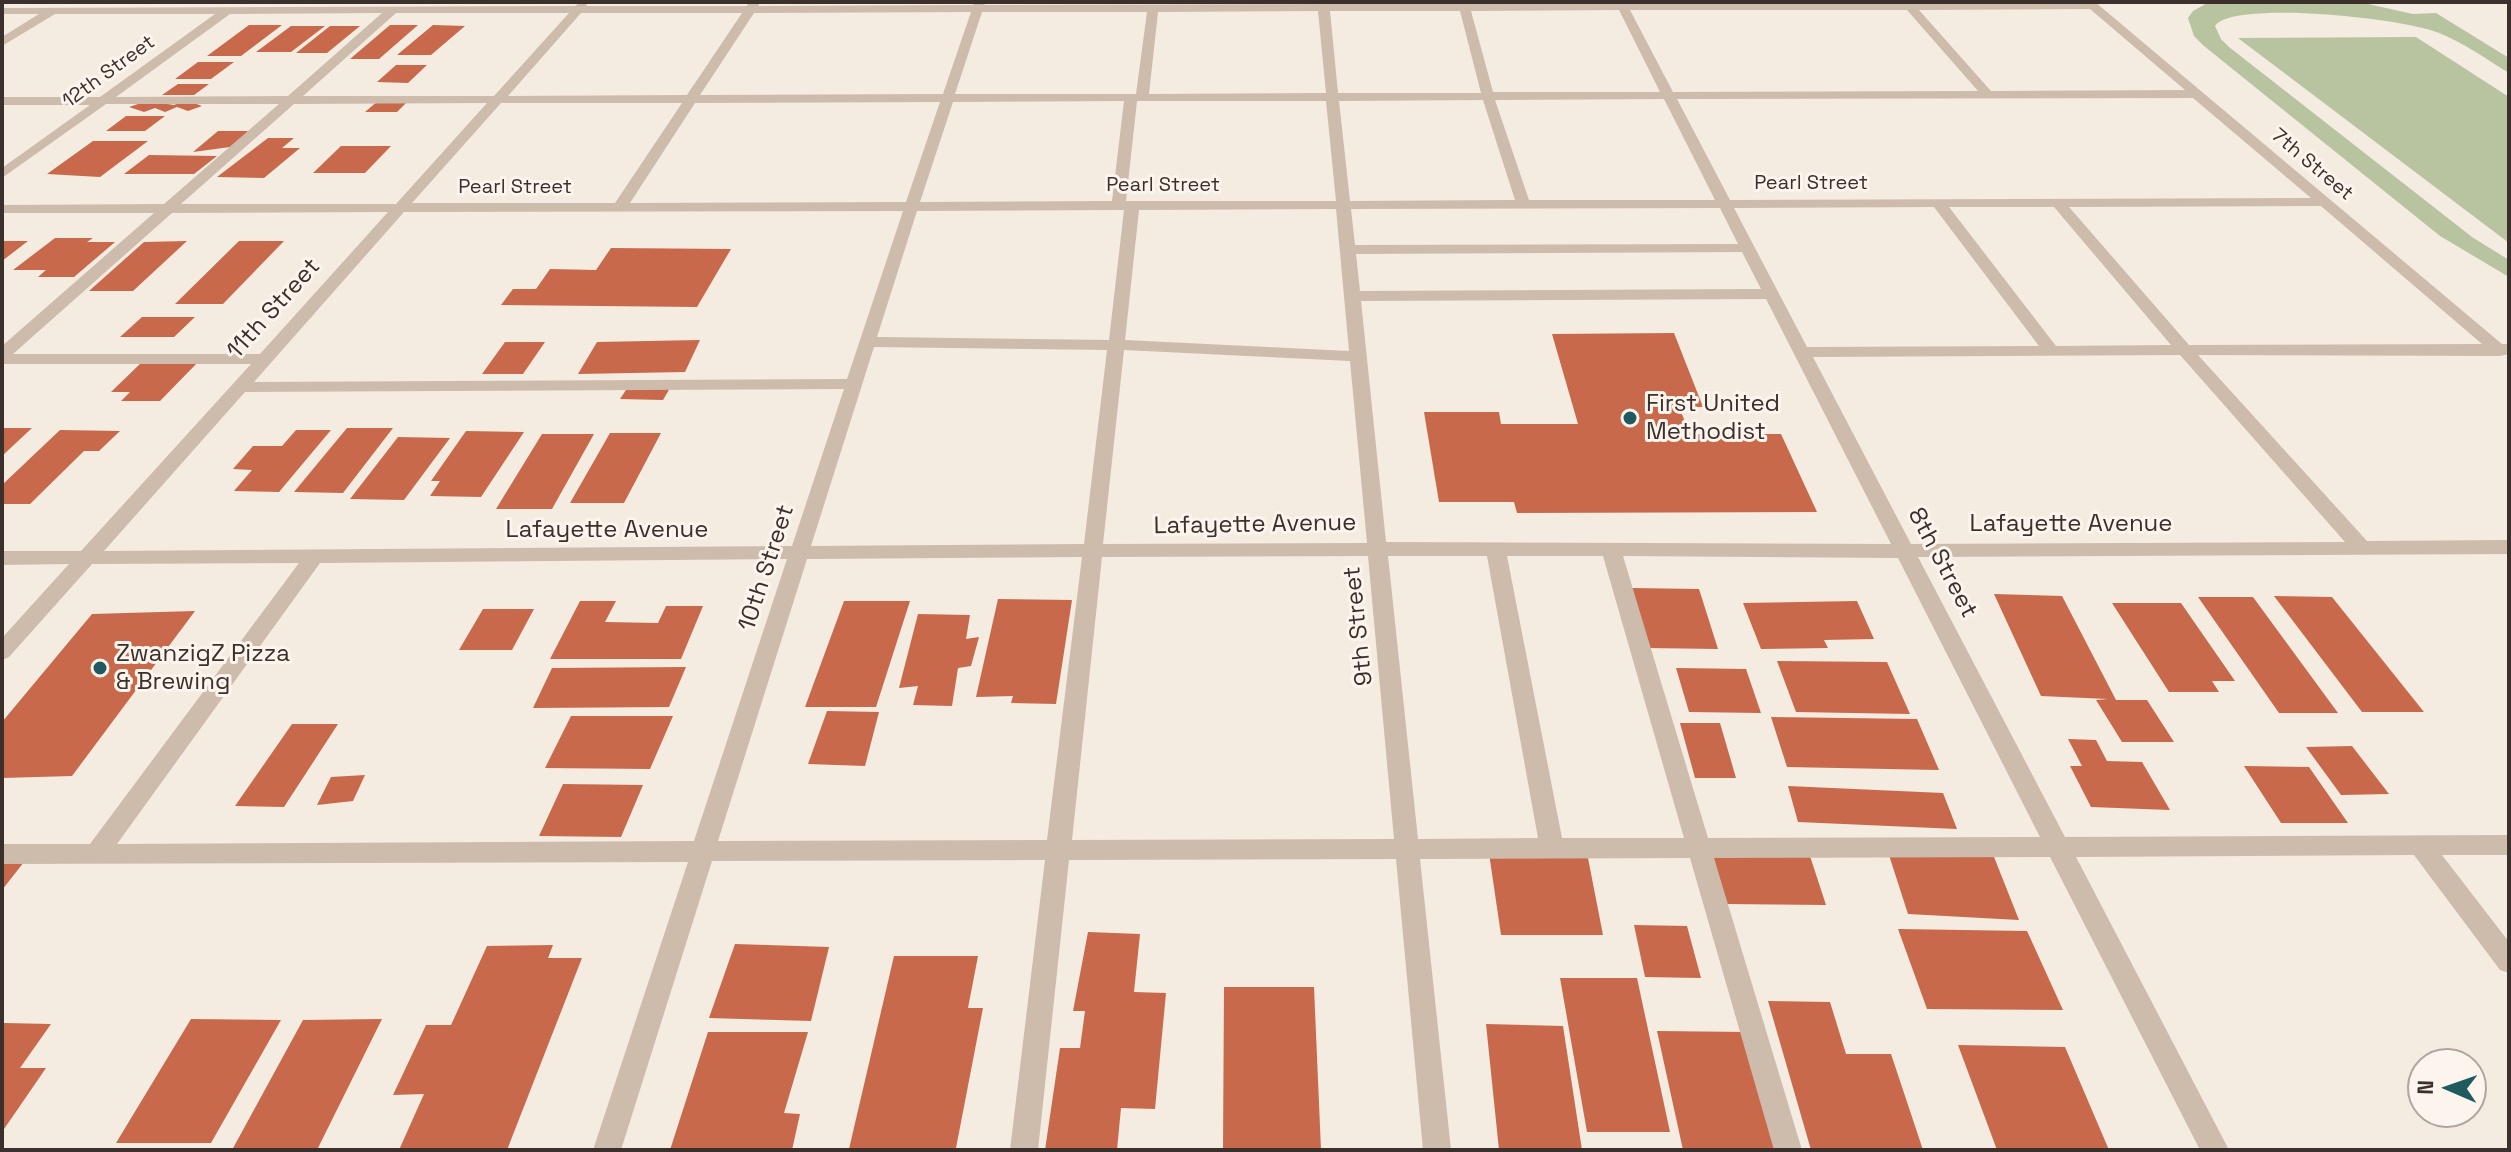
<!DOCTYPE html>
<style>
body{margin:0}
#map{position:relative;width:2511px;height:1152px;overflow:hidden;background:#f4ebe1;font-family:"Space Grotesk",sans-serif}
canvas{display:block}
.frame{position:absolute;inset:0;border:4px solid #3b302b;pointer-events:none}
.north{position:absolute;left:2407px;top:1048px;width:80px;height:80px;box-sizing:border-box;background:#fbf5ee;border:2px solid #aea6a0;border-radius:50%;rotate:272deg;font-size:22px;font-weight:700;line-height:32px;text-align:center;color:#3b302b}
.north::after{content:'';display:block;margin:auto;width:28px;height:36px;background:#1f5a5e;clip-path:polygon(50% 0,100% 100%,50% 72%,0 100%)}
</style>
<div id="map">
<canvas width="2511" height="1152"></canvas>
<div class="frame"></div>
<div class="north">N</div>
</div>
<script>
const g = document.querySelector('canvas').getContext('2d');
g.lineJoin = 'round';
function fill(path, color) {
  g.fillStyle = color;
  g.fill(path, 'evenodd');
}
function trace(path, color, width, dash) {
  g.strokeStyle = color;
  g.lineWidth = width;
  g.lineCap = dash ? 'butt' : 'round';
  g.setLineDash(dash || []);
  g.stroke(path);
}
function write(font, color, halo, rows, align = 'center') {
  g.font = font + ' "Space Grotesk",sans-serif';
  g.lineWidth = 6;
  g.setLineDash([]);
  g.textBaseline = 'middle';
  g.strokeStyle = halo;
  g.fillStyle = color;
  for (const [text, x, y, turn = 0] of rows) {
    g.save();
    g.translate(x, y);
    g.rotate((+turn || 0) * Math.PI / 180);
    g.textAlign = isNaN(turn) ? turn : align;
    if (halo) g.strokeText(text, 0, 0);
    g.fillText(text, 0, 0);
    g.restore();
  }
}
fill(new Path2D(`
 M 2209,2 L 2359,2 L 2413,14 L 2436,13 L 2509,58 L 2509,73 C 2486,59 2464,43 2439,33 C 2403,18 2232,0 2215,26 L 2221,39 L 2229,47 L 2472,237 L 2509,260 L 2509,277 L 2440,236 L 2204,46 L 2194,36 L 2188,18 L 2193,11 Z
 M 2416,37 L 2509,97 L 2509,243 L 2238,38 Z`), '#b8c4a0');
fill(new Path2D(`
 M 249,25 L 282,25 L 241,56 L 207,56 Z
 M 390,25 L 418,25 L 379,59 L 350,59 Z
 M 433,25 L 465,26 L 431,55 L 397,55 Z
 M 291,26 L 325,26 L 291,52 L 256,52 Z
 M 330,26 L 360,26 L 327,53 L 296,53 Z
 M 198,62 L 234,62 L 211,79 L 175,79 Z
 M 396,65 L 427,65 L 408,83 L 377,82 Z
 M 178,84 L 209,84 L 194,95 L 162,95 Z
 M 186,100 L 202,106 L 188,111 L 177,107 L 165,112 L 155,108 L 144,112 L 129,107 L 147,101 L 174,105 Z
 M 379,100 L 409,100 L 397,112 L 365,112 Z
 M 126,116 L 165,116 L 145,131 L 106,131 Z
 M 218,131 L 249,131 L 230,147 L 193,152 Z
 M 268,138 L 294,138 L 282,148 L 300,148 L 264,178 L 217,177 Z
 M 93,141 L 148,141 L 100,177 L 47,174 Z
 M 341,146 L 391,146 L 365,173 L 313,173 Z
 M 149,155 L 217,156 L 194,174 L 124,174 Z
 M 55,238 L 93,238 L 87,242 L 115,242 L 74,277 L 38,277 L 46,270 L 13,270 Z
 M 2,241 L 28,241 L 2,261 Z
 M 187,241 L 133,291 L 89,291 L 144,242 Z
 M 239,241 L 284,241 L 223,304 L 175,304 Z
 M 611,248 L 731,249 L 697,307 L 501,305 L 513,289 L 536,289 L 550,269 L 596,270 Z
 M 142,317 L 195,317 L 174,337 L 120,337 Z
 M 1674,333 L 1703,407 L 1679,407 L 1690,434 L 1781,434 L 1817,512 L 1517,513 L 1514,502 L 1439,502 L 1424,412 L 1499,412 L 1501,424 L 1578,424 L 1552,334 Z
 M 700,340 L 685,372 L 578,374 L 597,342 Z
 M 505,342 L 545,342 L 523,374 L 482,374 Z
 M 144,360 L 200,360 L 160,401 L 121,401 L 130,392 L 111,392 Z
 M 628,387 L 670,388 L 663,400 L 620,399 Z
 M 2,428 L 32,428 L 2,456 Z
 M 347,428 L 393,428 L 343,493 L 294,492 Z
 M 60,430 L 120,431 L 99,451 L 84,451 L 30,504 L 2,504 L 2,485 Z
 M 296,430 L 331,430 L 279,492 L 234,491 L 252,470 L 233,469 L 253,446 L 282,446 Z
 M 466,431 L 524,432 L 481,497 L 430,496 L 440,481 L 431,481 Z
 M 610,433 L 661,433 L 624,503 L 570,503 Z
 M 542,434 L 594,434 L 552,509 L 496,509 Z
 M 398,437 L 450,438 L 404,500 L 350,499 Z
 M 1632,588 L 1699,589 L 1718,649 L 1648,648 Z
 M 1994,594 L 2062,596 L 2116,700 L 2147,700 L 2174,742 L 2122,742 L 2096,700 L 2108,699 L 2041,696 Z
 M 2274,596 L 2332,597 L 2424,712 L 2362,712 Z
 M 2198,597 L 2253,597 L 2338,713 L 2279,713 Z
 M 998,599 L 1072,600 L 1056,704 L 1011,703 L 1013,696 L 976,697 Z
 M 580,601 L 616,601 L 605,622 L 658,623 L 666,606 L 703,606 L 681,659 L 550,659 Z
 M 844,601 L 910,601 L 876,707 L 805,707 Z
 M 1857,601 L 1874,639 L 1824,640 L 1828,648 L 1761,649 L 1743,603 Z
 M 2112,603 L 2181,603 L 2235,681 L 2212,681 L 2219,692 L 2169,692 Z
 M 483,609 L 534,609 L 512,650 L 459,650 Z
 M 195,611 L 72,776 L 2,778 L 2,722 L 92,614 Z
 M 918,614 L 970,615 L 966,639 L 979,637 L 971,666 L 958,668 L 952,706 L 913,705 L 918,686 L 899,688 Z
 M 1777,661 L 1887,662 L 1910,714 L 1796,712 Z
 M 686,667 L 669,707 L 533,708 L 552,668 Z
 M 1676,668 L 1746,669 L 1761,713 L 1689,712 Z
 M 827,711 L 879,712 L 865,766 L 808,764 Z
 M 571,716 L 673,716 L 650,769 L 545,768 Z
 M 1771,717 L 1917,719 L 1939,770 L 1787,767 Z
 M 1680,723 L 1720,723 L 1736,778 L 1695,778 Z
 M 292,724 L 338,724 L 284,807 L 235,806 Z
 M 2068,739 L 2096,740 L 2107,761 L 2142,762 L 2170,810 L 2091,807 L 2070,766 L 2082,766 Z
 M 2352,746 L 2389,794 L 2341,795 L 2306,747 Z
 M 2244,766 L 2309,767 L 2348,823 L 2281,823 Z
 M 365,775 L 353,801 L 317,805 L 331,777 Z
 M 563,784 L 643,785 L 621,837 L 539,836 Z
 M 1788,786 L 1943,793 L 1957,829 L 1798,822 Z
 M 1712,852 L 1809,853 L 1826,905 L 1726,904 Z
 M 1888,852 L 1994,857 L 2019,920 L 1908,914 Z
 M 1489,853 L 1587,853 L 1603,935 L 1501,935 Z
 M 2,862 L 24,862 L 2,890 Z
 M 1634,925 L 1687,926 L 1701,978 L 1645,977 Z
 M 1898,929 L 2027,931 L 2063,1010 L 1927,1009 Z
 M 1088,932 L 1140,934 L 1134,992 L 1166,993 L 1155,1109 L 1121,1108 L 1117,1150 L 1045,1150 L 1060,1048 L 1080,1048 L 1085,1011 L 1073,1011 Z
 M 735,944 L 829,947 L 811,1021 L 709,1018 Z
 M 553,945 L 548,958 L 582,958 L 507,1150 L 399,1150 L 424,1094 L 393,1095 L 426,1025 L 451,1025 L 487,946 Z
 M 894,956 L 978,956 L 968,1008 L 983,1008 L 956,1148 L 849,1149 Z
 M 1560,978 L 1637,978 L 1670,1132 L 1587,1132 Z
 M 1224,987 L 1314,987 L 1321,1150 L 1223,1150 Z
 M 1768,1001 L 1830,1002 L 1846,1054 L 1891,1054 L 1923,1150 L 1811,1150 Z
 M 191,1019 L 281,1020 L 211,1143 L 116,1143 Z
 M 382,1019 L 317,1150 L 232,1150 L 303,1020 Z
 M 4,1023 L 51,1024 L 20,1068 L 46,1068 L 2,1132 Z
 M 1486,1024 L 1563,1026 L 1582,1150 L 1499,1150 Z
 M 1657,1031 L 1747,1032 L 1778,1150 L 1683,1150 Z
 M 708,1032 L 808,1032 L 784,1113 L 800,1114 L 792,1150 L 670,1150 Z
 M 1958,1045 L 2065,1047 L 2109,1150 L 1997,1150 Z`), '#c8694b');
fill(new Path2D(`
 M 581,2 L 586,3 L 587,6 L 747,6 L 749,2 L 761,2 L 758,6 L 973,5 L 974,2 L 986,2 L 984,5 L 2095,2 L 2502,344 L 2509,344 L 2509,354 L 2500,356 L 2198,355 L 2367,541 L 2509,540 L 2509,554 L 1918,557 L 2065,837 L 2509,835 L 2509,855 L 2442,855 L 2509,942 L 2509,973 L 2500,970 L 2414,855 L 2076,857 L 2229,1150 L 2200,1150 L 2050,857 L 1714,858 L 1802,1150 L 1774,1150 L 1690,858 L 1420,859 L 1451,1150 L 1423,1150 L 1396,859 L 1069,860 L 1038,1150 L 1010,1150 L 1045,860 L 712,861 L 621,1150 L 593,1150 L 688,862 L 2,864 L 2,844 L 90,844 L 299,563 L 92,564 L 9,657 L 2,660 L 2,638 L 69,564 L 2,565 L 2,551 L 81,551 L 251,364 L 2,364 L 2,346 L 154,213 L 2,213 L 2,205 L 164,204 L 279,104 L 106,104 L 2,178 L 2,168 L 90,105 L 2,105 L 2,97 L 100,97 L 215,14 L 55,14 L 2,46 L 2,37 L 39,14 L 2,14 L 2,8 L 575,6 ZM 2090,9 L 2185,90 L 1991,91 L 1919,10 ZM 1619,10 L 1660,92 L 1493,92 L 1471,11 ZM 1630,10 L 1907,10 L 1978,91 L 1673,92 ZM 1318,11 L 1326,93 L 1149,94 L 1158,12 ZM 1330,11 L 1460,11 L 1481,93 L 1338,93 ZM 971,12 L 943,94 L 700,95 L 754,13 ZM 982,12 L 1147,12 L 1136,94 L 955,94 ZM 382,13 L 288,96 L 116,97 L 230,14 ZM 396,13 L 569,13 L 494,96 L 303,96 ZM 581,13 L 742,13 L 687,95 L 508,96 ZM 2193,98 L 2311,198 L 1730,200 L 1677,99 ZM 1664,99 L 1715,200 L 1529,200 L 1495,100 ZM 1483,100 L 1515,200 L 1350,201 L 1339,101 ZM 1124,101 L 1112,201 L 920,202 L 953,102 ZM 1137,101 L 1326,101 L 1336,201 L 1126,201 ZM 940,102 L 906,202 L 630,203 L 695,103 ZM 487,103 L 396,204 L 181,204 L 294,104 ZM 501,103 L 682,103 L 615,203 L 412,203 ZM 2321,206 L 2482,344 L 2189,345 L 2069,207 ZM 1934,207 L 2039,346 L 1807,347 L 1734,208 ZM 1949,207 L 2054,207 L 2171,345 L 2056,346 ZM 1720,208 L 1738,244 L 1355,245 L 1351,209 ZM 1336,209 L 1349,351 L 1125,340 L 1139,210 ZM 1113,210 L 1124,210 L 1109,340 L 877,337 L 917,211 ZM 903,211 L 847,379 L 254,382 L 404,212 ZM 388,212 L 260,354 L 13,354 L 172,213 ZM 1742,252 L 1761,289 L 1360,291 L 1356,254 ZM 1766,299 L 1891,544 L 1386,542 L 1361,301 ZM 874,347 L 1107,350 L 1084,544 L 811,546 ZM 1124,350 L 1350,361 L 1367,543 L 1103,544 ZM 2180,355 L 2345,542 L 1911,544 L 1813,357 ZM 844,389 L 792,546 L 104,551 L 245,392 ZM 1368,556 L 1394,839 L 1072,840 L 1102,557 ZM 1388,556 L 1487,556 L 1538,838 L 1418,839 ZM 1507,556 L 1603,556 L 1684,838 L 1562,838 ZM 1623,556 L 1898,558 L 2040,837 L 1708,838 ZM 1082,557 L 1047,840 L 718,841 L 807,559 ZM 787,559 L 694,841 L 117,844 L 320,563 Z`), '#cdbbac');
for (const [x, y, r, color] of [
 [1630,418,8,"#1f5a5e"],
 [100,668,8,"#1f5a5e"]
]) {
  const dot = new Path2D();
  dot.arc(x, y, r, 0, 2 * Math.PI);
  g.fillStyle = color;
  g.fill(dot);
  trace(dot, '#fbf5ee', 3);
}
write('20px', '#3b302b', '#fbf5ee', [
 ["12th Street",109,72,-36],
 ["7th Street",2312,165,40],
 ["Pearl Street",1811,184],
 ["Pearl Street",1163,186],
 ["Pearl Street",515,188]
]);
write('24px', '#3b302b', '#fbf5ee', [
 ["11th Street",274,309,-48],
 ["Lafayette Avenue",2071,524],
 ["Lafayette Avenue",1255,525,-1],
 ["Lafayette Avenue",607,530],
 ["8th Street",1942,563,62],
 ["10th Street",767,568,-72],
 ["9th Street",1359,626,-96]
]);
write('24px', '#3b302b', '#fbf5ee', [
 ["First United",1646,404],
 ["Methodist",1646,432],
 ["ZwanzigZ Pizza",116,654],
 ["& Brewing",116,682]
], 'left');
</script>
